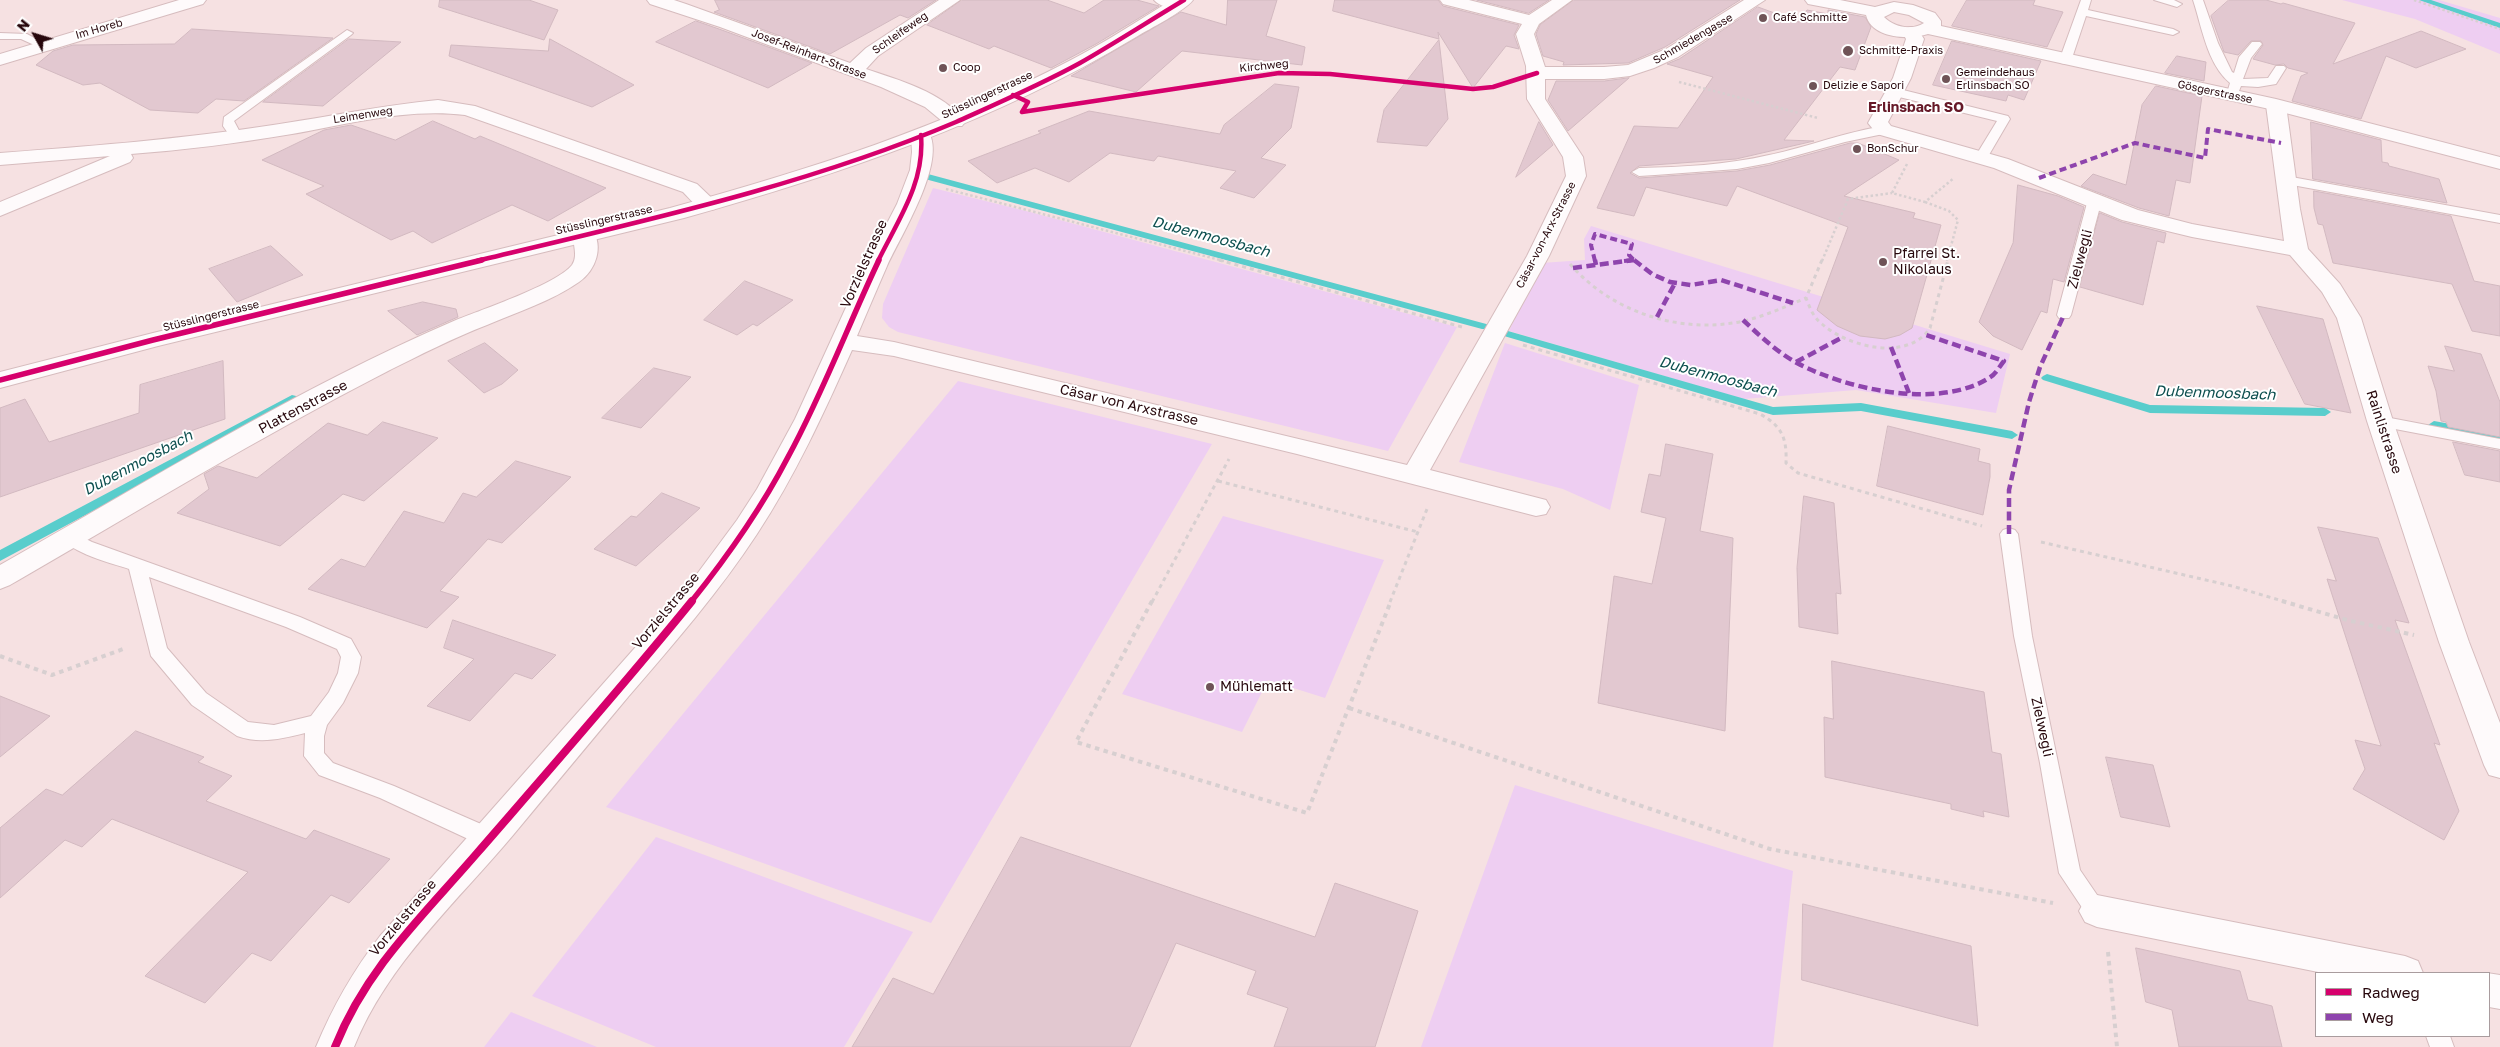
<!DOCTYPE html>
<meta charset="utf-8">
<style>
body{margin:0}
#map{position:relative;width:2500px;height:1047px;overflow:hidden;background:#f6e1e2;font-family:"Golos Text",sans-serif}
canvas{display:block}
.legend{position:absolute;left:2315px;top:972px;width:175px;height:65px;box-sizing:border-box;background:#fff;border:1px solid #a99c9e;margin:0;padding:6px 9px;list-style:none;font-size:15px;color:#27070c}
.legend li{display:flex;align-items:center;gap:10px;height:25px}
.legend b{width:25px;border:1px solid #a99c9e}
.north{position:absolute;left:10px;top:10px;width:50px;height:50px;-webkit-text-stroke:4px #fff;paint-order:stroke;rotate:309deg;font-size:14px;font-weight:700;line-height:20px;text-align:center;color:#27070c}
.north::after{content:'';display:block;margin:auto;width:18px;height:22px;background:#27070c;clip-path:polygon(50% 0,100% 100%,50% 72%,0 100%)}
</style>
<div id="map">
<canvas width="2500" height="1047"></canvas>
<ul class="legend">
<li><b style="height:6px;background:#d6006c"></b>Radweg</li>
<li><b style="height:6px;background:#8e44ad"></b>Weg</li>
</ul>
<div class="north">N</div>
</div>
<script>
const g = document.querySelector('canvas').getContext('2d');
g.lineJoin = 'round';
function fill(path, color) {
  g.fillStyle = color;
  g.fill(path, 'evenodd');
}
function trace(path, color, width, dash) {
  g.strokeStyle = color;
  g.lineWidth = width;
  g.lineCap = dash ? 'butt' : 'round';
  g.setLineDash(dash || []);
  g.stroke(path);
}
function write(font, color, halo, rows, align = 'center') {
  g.font = font + ' "Golos Text",sans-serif';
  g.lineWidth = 4;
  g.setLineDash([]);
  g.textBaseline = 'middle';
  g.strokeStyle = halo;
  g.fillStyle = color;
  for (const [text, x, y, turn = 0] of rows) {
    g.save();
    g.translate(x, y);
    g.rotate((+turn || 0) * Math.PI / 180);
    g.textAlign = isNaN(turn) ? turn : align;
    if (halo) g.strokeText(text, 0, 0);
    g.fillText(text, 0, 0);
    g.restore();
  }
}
fill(new Path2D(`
 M 2342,0 L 2439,0 L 2500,18 L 2500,54 L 2415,19 Z
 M 933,188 L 1030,212 L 1457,327 L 1388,451 L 898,332 L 889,327 L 882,318 L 883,304 Z
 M 1591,226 L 2010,354 L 1996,413 L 1856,390 L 1743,399 L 1509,331 L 1541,263 L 1585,260 L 1584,239 Z
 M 1505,343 L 1639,385 L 1610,510 L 1563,489 L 1459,462 Z
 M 958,381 L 1212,444 L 931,923 L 606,807 Z
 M 1223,516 L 1384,560 L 1325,698 L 1268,680 L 1242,732 L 1122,694 Z
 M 1515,785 L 1793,871 L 1773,1047 L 1421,1047 Z
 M 656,837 L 913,932 L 844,1047 L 656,1047 L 532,996 Z
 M 511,1012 L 597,1047 L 484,1047 Z`), '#eecef2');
fill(new Path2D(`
 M 2419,0 L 2431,0 L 2500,23 L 2500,28 Z
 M 928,174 L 1490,325 L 1491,327 L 1490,329 L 1482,329 L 925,179 L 923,177 Z
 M 1508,331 L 1773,407 L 1861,403 L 2012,431 L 2018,435 L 2012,439 L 1861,411 L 1773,415 L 1504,336 L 1503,334 L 1504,332 Z
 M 2047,374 L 2150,405 L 2325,408 L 2331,412 L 2325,416 L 2150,413 L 2043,380 L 2041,378 L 2043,376 Z
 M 292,395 L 296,396 L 298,399 L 296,402 L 0,561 L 0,550 Z
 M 2434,421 L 2500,433 L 2500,441 L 2430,428 L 2428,425 Z`), '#59cdcc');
const building = new Path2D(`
 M 440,0 L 529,0 L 558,10 L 544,40 L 439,7 Z
 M 715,0 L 936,0 L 908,18 L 900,15 L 830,54 L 714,12 L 719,10 Z
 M 962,0 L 1047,0 L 1084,13 L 1104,0 L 1137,0 L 1159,6 L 1096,44 L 1051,68 L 994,46 L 989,49 L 927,25 Z
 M 1228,0 L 1277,0 L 1266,36 L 1305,47 L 1302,65 L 1182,51 L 1136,92 L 1071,76 L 1181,12 L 1226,25 Z
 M 1335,0 L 1438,0 L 1443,6 L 1519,25 L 1514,35 L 1519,49 L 1506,46 L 1473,88 L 1438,32 L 1439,39 L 1333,11 Z
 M 1477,0 L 1549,0 L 1529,13 Z
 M 1574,0 L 1740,0 L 1665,47 L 1628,63 L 1563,65 L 1564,62 L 1543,56 L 1536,34 L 1540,25 Z
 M 1967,0 L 2035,0 L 2033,5 L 2063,12 L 2047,47 L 1952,26 Z
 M 2229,0 L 2266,0 L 2281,4 L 2283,3 L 2355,23 L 2333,64 L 2421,31 L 2466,49 L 2416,68 L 2386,56 L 2361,119 L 2292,101 L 2301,76 L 2308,73 L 2288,68 L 2284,64 L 2275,65 L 2253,59 L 2263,45 L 2261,41 L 2251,41 L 2238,55 L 2224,52 L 2211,16 Z
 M 1758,7 L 1799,22 L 1807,10 L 1828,14 L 1828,10 L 1865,17 L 1871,27 L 1855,70 L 1840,67 L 1784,140 L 1814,141 L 1736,159 L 1639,166 L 1630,173 L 1639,178 L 1737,171 L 1770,165 L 1850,143 L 1858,143 L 1899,160 L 1844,196 L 1915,213 L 1913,218 L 1941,225 L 1912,328 L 1900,335 L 1885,339 L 1860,336 L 1837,326 L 1817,310 L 1848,227 L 1737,186 L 1727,206 L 1646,187 L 1634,216 L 1597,208 L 1634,126 L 1678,128 L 1713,77 L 1667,64 L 1679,59 Z
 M 696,21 L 719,29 L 812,63 L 768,88 L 656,42 Z
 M 192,29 L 333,38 L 244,101 L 216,99 L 198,113 L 150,110 L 100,83 L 83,85 L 36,65 L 53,51 L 73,45 L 174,44 Z
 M 349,39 L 401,42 L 323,106 L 263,102 Z
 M 550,39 L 634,85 L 592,107 L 449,56 L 451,45 L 548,51 Z
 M 1439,40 L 1448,119 L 1427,146 L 1377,142 L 1384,110 Z
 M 1952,41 L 2041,61 L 2024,100 L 2008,95 L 2006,101 L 1933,85 Z
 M 2177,56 L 2206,62 L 2204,81 L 2165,73 Z
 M 1629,78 L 1568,131 L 1548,100 L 1556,81 L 1604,81 Z
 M 1275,84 L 1299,87 L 1291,128 L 1261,158 L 1286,165 L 1254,198 L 1220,188 L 1236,171 L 1158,156 L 1154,161 L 1110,153 L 1069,182 L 1035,168 L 997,183 L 968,161 L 1041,133 L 1038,131 L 1089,111 L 1220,134 L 1224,125 Z
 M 2156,86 L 2202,96 L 2190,183 L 2176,180 L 2169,216 L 2139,208 L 2081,186 L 2093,174 L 2126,185 L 2142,105 Z
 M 433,121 L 475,139 L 480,136 L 606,188 L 548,221 L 512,205 L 432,243 L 413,231 L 391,240 L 306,194 L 324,186 L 262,160 L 324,130 L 351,125 L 395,140 Z
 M 1539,122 L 1553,145 L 1516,177 Z
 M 2311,122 L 2381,140 L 2382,162 L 2388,163 L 2389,166 L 2439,179 L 2447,203 L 2313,179 Z
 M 2018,185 L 2058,196 L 2084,207 L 2064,282 L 2053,279 L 2047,313 L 2041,311 L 2022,350 L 1993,336 L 1979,322 L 2013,243 Z
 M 2314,191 L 2451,216 L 2474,281 L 2500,286 L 2500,336 L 2472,331 L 2452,284 L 2333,263 L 2323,225 L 2318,224 L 2314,208 Z
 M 2100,213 L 2122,222 L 2166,233 L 2164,243 L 2157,241 L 2143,305 L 2080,287 Z
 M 271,246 L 303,275 L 237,302 L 209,269 Z
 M 745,281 L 793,300 L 757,326 L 753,324 L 737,335 L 704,320 Z
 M 423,302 L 456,309 L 458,317 L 417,335 L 388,311 Z
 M 2257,306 L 2323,319 L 2351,413 L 2305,404 Z
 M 485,343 L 518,370 L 502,384 L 484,393 L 448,361 Z
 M 2445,346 L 2481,354 L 2500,402 L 2500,437 L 2448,427 L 2446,422 L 2441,421 L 2436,391 L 2428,366 L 2454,371 Z
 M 223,361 L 225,419 L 0,497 L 0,408 L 25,399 L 49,442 L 139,413 L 140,385 Z
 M 654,368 L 691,377 L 641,428 L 602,418 Z
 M 383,422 L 438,438 L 364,501 L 343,494 L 280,546 L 177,513 L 209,489 L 204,474 L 218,466 L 257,478 L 328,423 L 367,435 Z
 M 1888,426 L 1980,449 L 1978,461 L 1990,464 L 1990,477 L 1983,515 L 1877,486 Z
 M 2453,442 L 2500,451 L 2500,482 L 2465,475 Z
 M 1666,444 L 1713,454 L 1700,531 L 1733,538 L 1725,731 L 1598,703 L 1614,576 L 1652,584 L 1666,518 L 1641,512 L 1649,474 L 1660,476 Z
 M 516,461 L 571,477 L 502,543 L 488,539 L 440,591 L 459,597 L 427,628 L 308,589 L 341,559 L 365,567 L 404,511 L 444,523 L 463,493 L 476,497 Z
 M 662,493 L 700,508 L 636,566 L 594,549 L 631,516 L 636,517 Z
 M 1804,496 L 1834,503 L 1841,594 L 1836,593 L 1838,634 L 1799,627 L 1797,568 Z
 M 2318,527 L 2378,538 L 2409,623 L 2395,620 L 2440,745 L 2434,743 L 2459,811 L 2444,840 L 2353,789 L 2365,769 L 2355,740 L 2381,746 L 2327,579 L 2336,581 Z
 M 453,620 L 556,655 L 532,679 L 515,673 L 470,721 L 427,706 L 474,659 L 444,648 Z
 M 1832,661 L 1984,692 L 1992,752 L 2001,754 L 2009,817 L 1983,811 L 1984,817 L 1951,809 L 1951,804 L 1825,777 L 1824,717 L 1833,719 Z
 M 0,696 L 50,716 L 0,757 Z
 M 136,731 L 204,757 L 198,762 L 232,776 L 206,801 L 306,839 L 314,830 L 390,859 L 349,903 L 331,895 L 271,961 L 252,953 L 205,1003 L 145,976 L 248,872 L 112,819 L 82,847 L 65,840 L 0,898 L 0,828 L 46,789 L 62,795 Z
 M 2106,757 L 2153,765 L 2170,827 L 2121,817 Z
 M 1021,837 L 1315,937 L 1335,883 L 1418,911 L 1375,1047 L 1274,1047 L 1288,1008 L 1247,994 L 1256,971 L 1176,943 L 1130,1047 L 852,1047 L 893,978 L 933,994 Z
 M 1803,904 L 1971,946 L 1978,1026 L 1802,980 Z
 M 2136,948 L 2240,971 L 2248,1000 L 2272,1006 L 2282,1047 L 2179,1047 L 2172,1010 L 2146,1002 Z`);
fill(building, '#e2c8d0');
trace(building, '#d2b9c0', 1);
const lane = new Path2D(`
 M 2081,0 L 2091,0 L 2088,10 L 2173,29 L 2179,32 L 2173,35 L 2086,16 L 2071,61 L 2065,64 L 2061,63 L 2059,61 Z
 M 2154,0 L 2174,0 L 2182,4 L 2177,7 Z
 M 2193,0 L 2203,0 L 2218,43 L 2232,72 L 2234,73 L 2239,57 L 2252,42 L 2260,42 L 2262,44 L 2251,58 L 2243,79 L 2268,78 L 2276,66 L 2284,66 L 2286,68 L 2276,84 L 2258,87 L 2241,86 L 2237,96 L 2229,96 L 2227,93 L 2230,83 C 2207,64 2202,27 2193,0 Z
 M 347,30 L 353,33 L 351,35 L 234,121 L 242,136 L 240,139 L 232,139 L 223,126 L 224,117 Z
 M 0,33 L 27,34 L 49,46 L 43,49 L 21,39 L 0,39 Z
 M 1895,88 L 2008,116 L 2010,119 L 1986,160 L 1976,160 L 1975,157 L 1997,121 L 1891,95 L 1889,92 L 1891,89 Z
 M 1884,126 L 1890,130 L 1888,133 L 1845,142 L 1769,163 L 1737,169 L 1655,175 L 1639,176 L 1632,172 L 1639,168 C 1682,167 1726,165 1769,155 C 1808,147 1844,132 1884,126 Z
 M 2286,176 L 2500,215 L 2500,223 L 2281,183 L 2279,180 Z
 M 2094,199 L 2101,203 L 2071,315 L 2069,318 L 2059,318 L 2057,315 L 2087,203 Z
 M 2380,416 L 2500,439 L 2500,449 L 2374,425 L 2372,421 L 2374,417 Z
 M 2009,528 L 2015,530 L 2018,534 L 2032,636 L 2080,870 L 2108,911 L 2105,918 L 2097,921 L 2089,918 L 2059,873 L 2040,763 L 2014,636 L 2000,534 L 2003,530 Z
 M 70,531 L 92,542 L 300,617 L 351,639 L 361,657 L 358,673 L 343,703 L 327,725 L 324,736 L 324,753 L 333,763 L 394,786 L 497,831 L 500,838 L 497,845 L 489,847 L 481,845 L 380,798 L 319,775 L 304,756 L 305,733 C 281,739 260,744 237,736 L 192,705 L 151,656 L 129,569 C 111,563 71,553 61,537 L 64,533 ZM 149,577 L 286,627 L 337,649 L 341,657 L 338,673 L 329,692 L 311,716 L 274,725 L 248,722 L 206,693 L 167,648 Z
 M 2426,1036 L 2450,1036 L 2454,1047 L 2430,1047 Z`);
const street = new Path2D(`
 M 179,0 L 206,0 L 203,4 L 0,65 L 0,54 Z
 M 647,0 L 674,0 L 686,4 L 850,63 L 866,48 L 939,0 L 960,0 L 878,56 L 866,69 C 898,80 944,92 965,122 L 962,126 L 948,126 L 925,107 L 881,87 L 720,27 L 650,4 Z
 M 1154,0 L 1182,0 L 1186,4 L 1183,8 C 1175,10 1160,7 1154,0 Z
 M 1440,0 L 1469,0 L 1529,15 L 1552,0 L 1572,0 L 1539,24 L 1534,34 L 1545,67 L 1604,67 L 1628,65 L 1666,49 L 1744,0 L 1765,0 L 1678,57 L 1654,68 L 1630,76 L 1604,79 L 1545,79 L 1545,99 L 1583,157 L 1586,176 L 1549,256 L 1430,470 L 1546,500 L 1550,507 L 1546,514 L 1536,516 L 1297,454 L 894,356 L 852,350 C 824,413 795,476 757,534 C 719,592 673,645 628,697 C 590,742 552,788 514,834 C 458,901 387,964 354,1047 L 316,1047 C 333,1006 353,971 380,936 L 648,633 L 697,574 L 737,520 L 757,489 L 795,419 L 864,268 L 897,204 L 910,170 L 912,152 L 911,135 L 914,131 L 928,131 C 948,161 900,237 887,266 C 877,289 867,312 857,336 L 894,342 L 1407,465 L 1527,256 L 1566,176 L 1563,157 L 1527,99 L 1526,66 L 1516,34 L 1522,24 L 1443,4 Z
 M 1911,27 L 1917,28 L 1924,39 L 1911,78 L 1888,122 L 1891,126 L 2008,159 L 2138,210 L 2192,224 L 2284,241 L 2266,105 L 2269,101 L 2283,101 L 2286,105 L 2300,209 L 2308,249 L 2340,284 L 2361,318 L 2393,421 L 2469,642 L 2500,723 L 2500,778 L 2489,775 L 2484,765 L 2439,642 L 2367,421 L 2337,318 L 2322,292 L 2290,255 L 2192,237 L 2122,220 L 1994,168 L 1877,134 L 1868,123 L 1893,78 L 1906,39 L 1902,32 L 1905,28 Z
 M 438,100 L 475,106 L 697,184 L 719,205 L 715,209 C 700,213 693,202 683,192 L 465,115 C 407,108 349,124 292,134 C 239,143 185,150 131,154 L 133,158 L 130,162 L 0,216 L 0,202 L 110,156 L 0,165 L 0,153 C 91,146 182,139 273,125 C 328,117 382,105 438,100 Z
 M 584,227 L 592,229 C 604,247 596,270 579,282 C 552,301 517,312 487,325 C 453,338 420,355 388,371 C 259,437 135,513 10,585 L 0,589 L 0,565 C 150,480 298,388 456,320 C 481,310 557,284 572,265 C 580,254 569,239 576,229 Z
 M 2097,895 L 2405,956 L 2418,961 L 2423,973 L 2323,973 L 2097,927 L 2085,922 L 2079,911 L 2085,900 Z
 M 2487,973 L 2500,975 L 2500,1009 L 2489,1007 Z`);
const secondary = new Path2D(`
 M 1172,0 L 1193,0 C 1185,11 1149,29 1136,37 C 995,122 841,174 684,218 L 158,346 L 0,388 L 0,372 L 153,333 L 670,208 C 808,170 944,127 1071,60 C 1106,42 1139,20 1172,0 Z
 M 1805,0 L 1840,0 L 1875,7 L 1894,2 L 1913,5 L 1935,13 L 1941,21 L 1941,26 L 2276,99 L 2500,157 L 2500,169 L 2274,110 L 1928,34 C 1910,40 1872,39 1866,15 L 1808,4 ZM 1894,12 L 1909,15 L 1924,23 C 1911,31 1894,27 1884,17 Z`);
trace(lane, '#d6bcbe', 2);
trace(street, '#d6bcbe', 2);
trace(secondary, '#d6bcbe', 2);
trace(new Path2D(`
 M 2414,0 L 2500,29
 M 1679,82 L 1818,118
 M 1907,164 L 1892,193 L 1925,202 L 1954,178
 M 946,189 L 1224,261
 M 1925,202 L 1949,211 L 1958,220 L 1947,261
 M 1822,261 L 1848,199 L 1892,193`), '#d7cfd0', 2.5, [2.5, 2.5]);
trace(new Path2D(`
 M 1219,260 L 1462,327
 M 1822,260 L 1806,298 C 1810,308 1813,317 1822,324 C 1848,347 1908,362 1930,328 L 1948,260
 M 1570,264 C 1610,310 1673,332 1733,323 C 1759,319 1782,308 1806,298
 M 1523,345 L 1760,414 C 1782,426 1787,438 1786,463 L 1798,473 L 1982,526
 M 1218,481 L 1418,532
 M 2041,542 L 2232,586 L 2286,602
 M 1152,602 L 1229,459
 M 1390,602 L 1427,509`), '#d7cfd0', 3, [4, 4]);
trace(new Path2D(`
 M 1152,601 L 1076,742 L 1307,813 L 1391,601
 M 2282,601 L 2347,620 L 2414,635
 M 0,656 L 52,675 L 126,648
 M 1349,708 L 1770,849 L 2053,903
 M 2108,952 L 2117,1047`), '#d7cfd0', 4, [4.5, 4.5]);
fill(lane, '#fefafb');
fill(street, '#fefafb');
fill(secondary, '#fefafb');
trace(new Path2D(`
 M 2039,178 L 2135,143 L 2205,158 L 2208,129 L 2281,143
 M 1595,261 L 1591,245 L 1595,234 L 1632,244 L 1629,255 L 1635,261
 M 1624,261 L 1634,260`), '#8e44ad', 4, [7, 4]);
trace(new Path2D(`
 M 1595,260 L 1596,265
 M 1634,260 L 1652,274 L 1670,282 L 1691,285 L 1721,280 L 1793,303
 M 1573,268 L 1634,260
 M 1657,317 L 1675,283
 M 1743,320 C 1760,336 1777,352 1797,363 C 1846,389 1938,410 1989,378 C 1996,374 1999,367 2004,361 L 1926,335
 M 1891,347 L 1909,393
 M 1796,362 L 1843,337
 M 2009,534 L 2009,490 L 2029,402 L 2040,367 L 2064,315`), '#8e44ad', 4.5, [9, 4.5]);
trace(new Path2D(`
 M 1013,95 L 1028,102 L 1022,112 L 1279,73 L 1330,74 L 1473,89 L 1493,87 L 1537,73
 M 477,261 C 638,222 803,187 956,122 C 996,104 1042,84 1080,63 C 1115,43 1149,21 1184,0
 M 878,261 C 898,220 925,183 921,135`), '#d6006c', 4.5);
trace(new Path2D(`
 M 0,380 L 153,340 L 482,260
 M 691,602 C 728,556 761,509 788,457 C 823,393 848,325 879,260`), '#d6006c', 5.5);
trace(new Path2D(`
 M 335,1047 C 367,967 423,916 478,852 C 550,769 623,686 692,601`), '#d6006c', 8);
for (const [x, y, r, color] of [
 [1763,18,5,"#6f5357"],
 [1848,51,6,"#6f5357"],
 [943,68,5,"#6f5357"],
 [1946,79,5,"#6f5357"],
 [1813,86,5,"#6f5357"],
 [1857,149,5,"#6f5357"],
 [1883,262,5,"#6f5357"],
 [1210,687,5,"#6f5357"]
]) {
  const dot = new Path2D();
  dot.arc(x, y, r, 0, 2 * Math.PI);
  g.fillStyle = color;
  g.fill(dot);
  trace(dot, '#fff', 2);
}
write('11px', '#27070c', '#fff', [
 ["Café Schmitte",1773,18],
 ["Schmitte-Praxis",1859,51],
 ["Coop",953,68],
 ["Gemeindehaus",1956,73],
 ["Erlinsbach SO",1956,86],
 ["Delizie e Sapori",1823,86],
 ["BonSchur",1867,149]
], 'left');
write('11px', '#27070c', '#fff', [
 ["Im Horeb",99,29,-16],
 ["Schleifeweg",900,33,-35],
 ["Schmiedengasse",1693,39,-30],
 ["Josef-Reinhart-Strasse",809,54,21],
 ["Kirchweg",1264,66,-6],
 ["Gösgerstrasse",2215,92,12],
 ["Stüsslingerstrasse",987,95,-25],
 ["Leimenweg",363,115,-9],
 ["Stüsslingerstrasse",604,220,-13],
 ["Cäsar-von-Arx-Strasse",1546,235,-63],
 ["Stüsslingerstrasse",211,316,-14]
]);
write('bold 14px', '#661928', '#fff', [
 ["Erlinsbach SO",1916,108]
]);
write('14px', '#27070c', '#fff', [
 ["Pfarrei St.",1893,254],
 ["Nikolaus",1893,270],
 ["Mühlematt",1220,687]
], 'left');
write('14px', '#27070c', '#fff', [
 ["Zielwegli",2080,259,-75],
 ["Vorzielstrasse",864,264,-66],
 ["Cäsar von Arxstrasse",1129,405,13],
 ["Plattenstrasse",303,407,-28],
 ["Rainlistrasse",2384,432,72],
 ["Vorzielstrasse",666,611,-50],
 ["Zielwegli",2042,727,78],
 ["Vorzielstrasse",403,918,-50]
]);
write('italic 15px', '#0d4f4f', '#fff', [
 ["Dubenmoosbach",1211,237,15],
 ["Dubenmoosbach",1718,377,15],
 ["Dubenmoosbach",2215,393,2],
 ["Dubenmoosbach",138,463,-28]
]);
</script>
